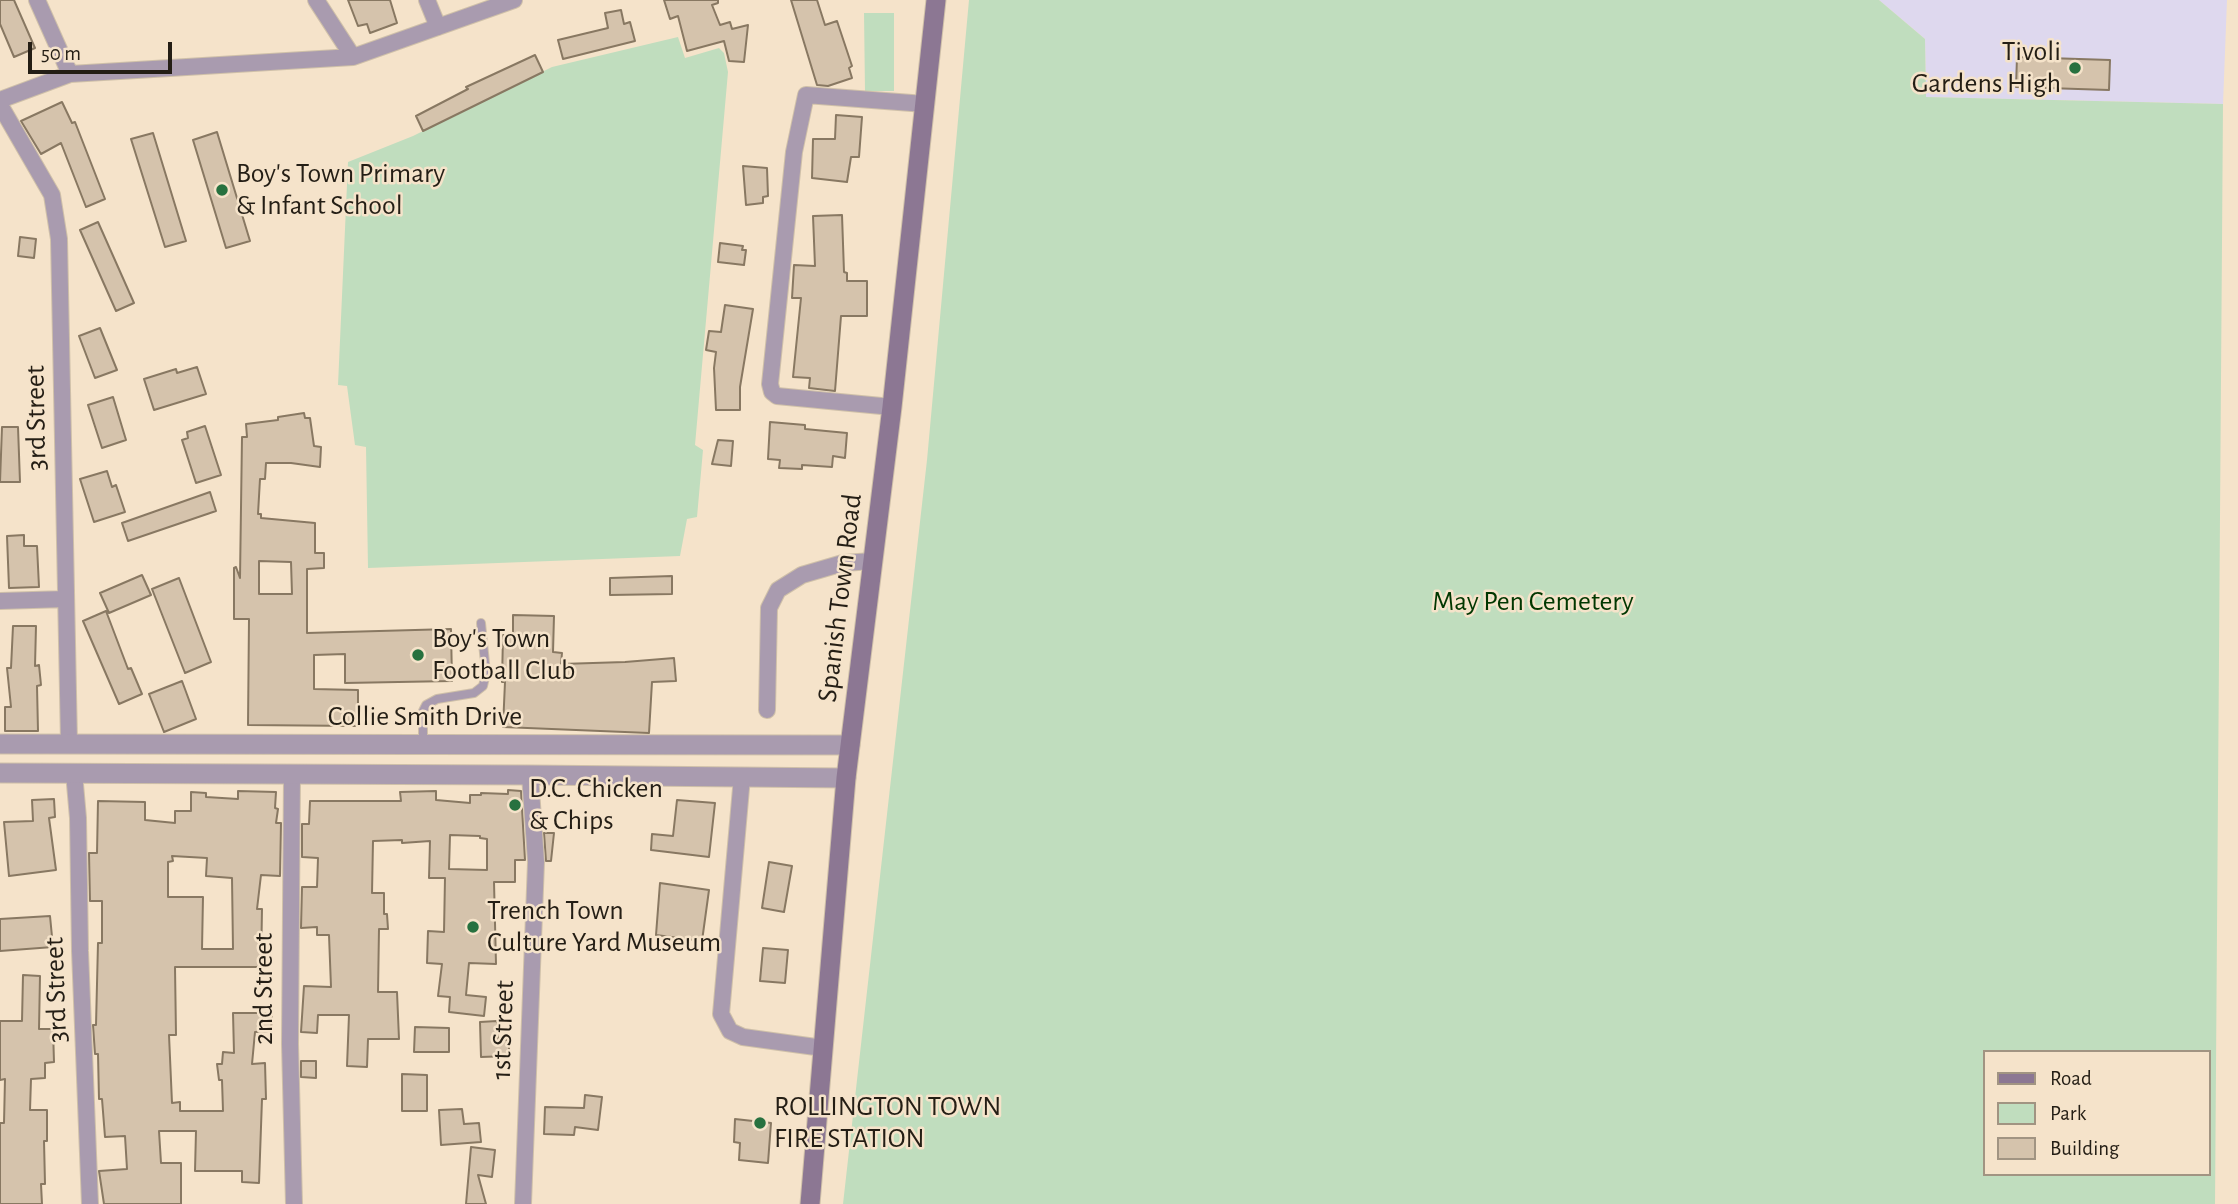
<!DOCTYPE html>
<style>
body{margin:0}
#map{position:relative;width:2238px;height:1204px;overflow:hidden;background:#f5e3ca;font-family:"Alegreya Sans",sans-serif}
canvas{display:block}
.legend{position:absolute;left:1983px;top:1050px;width:228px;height:126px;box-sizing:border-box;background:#f5e3ca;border:2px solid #a19482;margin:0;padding:9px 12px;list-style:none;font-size:21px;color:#241e15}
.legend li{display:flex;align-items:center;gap:14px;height:35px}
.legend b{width:35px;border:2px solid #a19482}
.scale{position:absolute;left:28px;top:42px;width:144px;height:32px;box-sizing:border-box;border:4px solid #241e15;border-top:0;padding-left:9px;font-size:21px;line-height:24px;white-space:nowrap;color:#241e15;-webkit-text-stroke:5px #f5e3ca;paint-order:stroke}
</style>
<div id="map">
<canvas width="2238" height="1204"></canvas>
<ul class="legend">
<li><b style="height:9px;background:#8c7793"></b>Road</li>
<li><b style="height:19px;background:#c0ddbe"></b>Park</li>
<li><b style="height:19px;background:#d5c3ac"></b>Building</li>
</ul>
<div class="scale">50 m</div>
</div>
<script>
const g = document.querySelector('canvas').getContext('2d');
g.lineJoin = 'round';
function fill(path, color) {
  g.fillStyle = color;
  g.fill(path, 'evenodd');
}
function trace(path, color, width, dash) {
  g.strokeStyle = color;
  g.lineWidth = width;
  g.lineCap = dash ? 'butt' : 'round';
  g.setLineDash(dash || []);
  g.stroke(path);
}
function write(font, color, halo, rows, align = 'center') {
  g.font = font + ' "Alegreya Sans",sans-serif';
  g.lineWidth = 5;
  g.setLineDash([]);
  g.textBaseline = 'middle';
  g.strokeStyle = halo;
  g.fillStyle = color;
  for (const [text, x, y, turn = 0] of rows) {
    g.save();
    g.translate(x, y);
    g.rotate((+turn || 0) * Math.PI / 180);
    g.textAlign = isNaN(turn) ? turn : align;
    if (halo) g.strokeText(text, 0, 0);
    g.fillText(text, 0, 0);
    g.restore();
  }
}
fill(new Path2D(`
 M 1879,0 L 2227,0 L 2223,104 L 1926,97 L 1925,39 Z`), '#ded8ee');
fill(new Path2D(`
 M 969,0 L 1879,0 L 1925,39 L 1926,97 L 2223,104 L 2215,1204 L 843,1204 L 927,460 ZM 1984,1052 L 2208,1052 L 2208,1174 L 1984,1174 Z
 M 864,13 L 894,13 L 894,91 L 865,91 Z
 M 678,37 L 685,58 L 719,48 L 724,53 L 728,72 L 695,445 L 703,450 L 697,517 L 687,519 L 680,556 L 368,568 L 366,447 L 355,445 L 347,386 L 338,385 L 348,162 L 413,136 L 552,67 Z`), '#c0ddbe');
const building = new Path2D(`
 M 0,0 L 14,0 L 35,48 L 14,57 L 0,24 Z
 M 348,0 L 390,0 L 397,23 L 370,33 L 367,24 L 358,26 Z
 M 664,0 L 718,0 L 718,3 L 712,5 L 720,25 L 730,22 L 732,29 L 748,25 L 744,62 L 729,61 L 724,41 L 687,51 L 678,16 L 670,19 Z
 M 791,0 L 817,0 L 825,25 L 837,21 L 852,66 L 849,68 L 852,78 L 828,86 L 817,85 Z
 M 621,10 L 624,24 L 630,22 L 635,41 L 563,59 L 558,40 L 608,28 L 605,13 Z
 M 535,55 L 543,72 L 423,131 L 416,116 L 468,89 L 466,87 Z
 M 2017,57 L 2110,60 L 2109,90 L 2016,87 Z
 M 62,102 L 72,123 L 75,122 L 105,199 L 86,207 L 61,143 L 41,154 L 21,121 Z
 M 836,115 L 862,117 L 859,157 L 851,157 L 847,182 L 812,178 L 813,139 L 835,139 Z
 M 217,132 L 250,241 L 226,248 L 193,140 Z
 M 153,133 L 186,241 L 165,247 L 131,139 Z
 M 743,166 L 767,168 L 768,196 L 763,197 L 763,203 L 746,205 Z
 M 842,215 L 844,272 L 847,273 L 847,281 L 867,281 L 867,316 L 841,316 L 835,391 L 809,388 L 810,378 L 793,377 L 801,298 L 792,298 L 794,265 L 815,266 L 813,216 Z
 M 98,222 L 134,303 L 116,311 L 80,230 Z
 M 20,237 L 36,239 L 34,258 L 18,256 Z
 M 720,243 L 743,246 L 742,250 L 746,250 L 744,265 L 718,262 Z
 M 725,305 L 753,309 L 740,387 L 740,410 L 716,410 L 714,368 L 716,352 L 706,350 L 709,331 L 721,332 Z
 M 100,328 L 117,370 L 95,378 L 79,336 Z
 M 197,367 L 206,394 L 154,410 L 144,379 L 176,369 L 177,373 Z
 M 113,397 L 126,440 L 102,448 L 88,405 Z
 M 304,413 L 305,418 L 310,418 L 314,446 L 321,447 L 320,467 L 291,463 L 266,463 L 265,479 L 260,479 L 258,514 L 261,514 L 261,518 L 315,523 L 315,553 L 324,553 L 324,568 L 307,569 L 307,633 L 451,629 L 452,681 L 345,683 L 345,654 L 314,655 L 314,689 L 358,690 L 358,726 L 248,725 L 249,619 L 234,619 L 234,568 L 236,567 L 240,578 L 242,437 L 247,437 L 246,424 L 278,420 L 278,417 ZM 259,561 L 291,562 L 292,594 L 259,594 Z
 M 770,422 L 805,425 L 805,429 L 847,433 L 845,458 L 833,456 L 832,467 L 802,465 L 802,469 L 779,468 L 780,460 L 768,459 Z
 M 205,426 L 221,475 L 196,483 L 182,440 L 188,438 L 187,432 Z
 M 2,427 L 18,427 L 20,482 L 0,482 Z
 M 718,440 L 733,441 L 731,466 L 712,464 Z
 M 107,471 L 112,487 L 116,485 L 125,512 L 94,522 L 80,479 Z
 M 210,492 L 216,511 L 128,541 L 122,523 Z
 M 24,535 L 24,546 L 37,546 L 39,587 L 9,588 L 7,536 Z
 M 142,575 L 151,595 L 109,613 L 100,593 Z
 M 672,576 L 672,594 L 610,595 L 610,578 Z
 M 179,578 L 211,662 L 185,673 L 152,589 Z
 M 106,611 L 128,669 L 131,668 L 142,694 L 119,704 L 83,621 Z
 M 513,615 L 554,616 L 553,652 L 562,653 L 561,664 L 625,662 L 674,658 L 676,681 L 652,682 L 649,733 L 503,727 L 505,682 L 502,682 L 503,635 L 513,635 Z
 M 13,626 L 36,626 L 35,666 L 39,665 L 41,685 L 37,686 L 38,731 L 5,731 L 5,707 L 11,707 L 7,668 L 11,668 Z
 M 182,681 L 196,719 L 164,732 L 149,694 Z
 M 508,790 L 521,791 L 525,860 L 515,860 L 515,882 L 494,882 L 496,964 L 469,963 L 466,995 L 486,997 L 484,1016 L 449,1012 L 450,997 L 438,996 L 442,964 L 427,963 L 428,931 L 444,932 L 445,878 L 429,878 L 430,841 L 402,843 L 402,840 L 373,841 L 372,893 L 384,893 L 384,914 L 387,914 L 388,929 L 379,929 L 378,992 L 397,992 L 399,1039 L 368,1039 L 367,1067 L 347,1066 L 349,1015 L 318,1015 L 317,1033 L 301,1032 L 304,986 L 331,987 L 329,935 L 317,935 L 317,927 L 301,928 L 302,887 L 317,887 L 318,858 L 302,857 L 302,824 L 309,824 L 310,801 L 401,801 L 400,792 L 436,791 L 436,800 L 470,803 L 470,795 L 481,795 L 481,793 L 508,794 ZM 450,835 L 480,836 L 480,838 L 487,839 L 487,870 L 449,869 Z
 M 238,791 L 276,792 L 275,808 L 278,809 L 276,823 L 281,823 L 280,876 L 261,875 L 257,909 L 262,909 L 261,967 L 175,967 L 176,1035 L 169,1035 L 172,1103 L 180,1102 L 180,1111 L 223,1111 L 222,1080 L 219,1080 L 217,1064 L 222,1064 L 223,1052 L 234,1053 L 233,1013 L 272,1013 L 271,1031 L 255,1032 L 252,1064 L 265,1063 L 266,1099 L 262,1099 L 259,1183 L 242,1182 L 242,1171 L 195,1171 L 196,1131 L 159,1131 L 161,1163 L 181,1163 L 181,1204 L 104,1204 L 99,1171 L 127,1169 L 125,1136 L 105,1137 L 102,1099 L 99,1099 L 98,1054 L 95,1054 L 93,1025 L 96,1025 L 98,943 L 102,943 L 102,901 L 90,901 L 89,853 L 97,853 L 98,801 L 145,802 L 145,820 L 175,823 L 175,811 L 191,811 L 191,792 L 206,793 L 206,797 L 238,799 ZM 172,856 L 207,858 L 206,876 L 232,878 L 233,949 L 202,949 L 203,897 L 168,897 L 168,862 L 173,861 Z
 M 54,799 L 55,817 L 49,818 L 56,870 L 9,876 L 4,822 L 33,821 L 32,800 Z
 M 677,800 L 715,803 L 709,857 L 651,850 L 652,834 L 673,836 Z
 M 544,833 L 554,833 L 551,861 L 546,861 Z
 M 769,862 L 792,866 L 784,912 L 762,908 Z
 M 660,883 L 709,890 L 702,941 L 656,935 Z
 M 50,916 L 53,947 L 0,951 L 0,919 Z
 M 763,948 L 788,950 L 785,983 L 760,981 Z
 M 23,975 L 40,976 L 39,1029 L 53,1029 L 54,1062 L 45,1063 L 45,1078 L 31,1079 L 30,1110 L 47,1110 L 47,1141 L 44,1141 L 45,1184 L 41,1184 L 42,1204 L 0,1204 L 0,1123 L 4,1123 L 5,1079 L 0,1080 L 0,1021 L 22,1021 Z
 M 497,1021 L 498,1040 L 509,1040 L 509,1056 L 481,1057 L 480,1022 Z
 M 415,1027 L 449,1028 L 449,1052 L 414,1052 Z
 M 301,1061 L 316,1061 L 316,1078 L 301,1077 Z
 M 402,1074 L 427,1075 L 427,1111 L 402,1111 Z
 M 585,1095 L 602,1097 L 598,1130 L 575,1127 L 574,1135 L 544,1134 L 545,1107 L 584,1108 Z
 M 462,1109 L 464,1124 L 479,1123 L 481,1142 L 441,1145 L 439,1110 Z
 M 735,1119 L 771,1123 L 768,1163 L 739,1160 L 740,1143 L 734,1142 Z
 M 471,1147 L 495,1150 L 492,1177 L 478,1175 L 486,1204 L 466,1204 Z`);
fill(building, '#d5c3ac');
trace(building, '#887862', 2);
const service = new Path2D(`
 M 423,745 L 423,711 L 426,705 L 437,699 L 474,693 L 483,686 L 486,673 L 481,623`);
const minor = new Path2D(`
 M 37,0 L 70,74
 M 316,0 L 353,57
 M 427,0 L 438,27
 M 0,100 L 70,74 L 353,57 L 514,0
 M 0,105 L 52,195 L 59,239 L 69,743
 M 892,407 L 777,396 L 772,392 L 770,384 L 794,152 L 806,95 L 925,104
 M 0,601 L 66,599
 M 767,710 L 769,608 L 778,590 L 802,575 L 843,563 L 873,561
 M 74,773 L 78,818 L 80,951 L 90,1204
 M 292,774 L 290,1044 L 294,1204
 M 742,777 L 721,1014 L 730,1031 L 743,1037 L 823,1048
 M 523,1204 L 536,862 L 530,775`);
const tertiary = new Path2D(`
 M 0,744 L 850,745
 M 0,773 L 530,775 L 846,778`);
const secondary = new Path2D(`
 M 810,1204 L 846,778 L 892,407 L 936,0`);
trace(service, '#cfc0a9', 10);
trace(minor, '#cfc0a9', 18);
trace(tertiary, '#cfc0a9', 21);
trace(secondary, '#cfc0a9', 21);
trace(service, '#a99baf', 8);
trace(minor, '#a99baf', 16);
trace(tertiary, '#a99baf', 19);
trace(secondary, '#8c7793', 19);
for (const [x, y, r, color] of [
 [2075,68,7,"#27713f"],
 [222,190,7,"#27713f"],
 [418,655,7,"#27713f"],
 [515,805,7,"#27713f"],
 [473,927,7,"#27713f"],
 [760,1123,7,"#27713f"]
]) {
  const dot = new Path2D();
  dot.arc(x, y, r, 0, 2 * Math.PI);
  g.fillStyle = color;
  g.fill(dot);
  trace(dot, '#f5e3ca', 2.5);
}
write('28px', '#241e15', '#f5e3ca', [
 ["Tivoli",2061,52,"right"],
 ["Gardens High",2061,84,"right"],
 ["Boy's Town Primary",236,174],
 ["& Infant School",236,206],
 ["Boy's Town",432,639],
 ["Football Club",432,671],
 ["D.C. Chicken",529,789],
 ["& Chips",529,821],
 ["Trench Town",487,911],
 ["Culture Yard Museum",487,943],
 ["ROLLINGTON TOWN",774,1107],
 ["FIRE STATION",774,1139]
], 'left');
write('28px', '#241e15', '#f5e3ca', [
 ["3rd Street",36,418,-91],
 ["Spanish Town Road",840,598,-83],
 ["Collie Smith Drive",425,717],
 ["2nd Street",264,989,-90],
 ["3rd Street",56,990,-92],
 ["1st Street",503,1030,-88]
]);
write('28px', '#003700', '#f5e3ca', [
 ["May Pen Cemetery",1533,602]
]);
</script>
